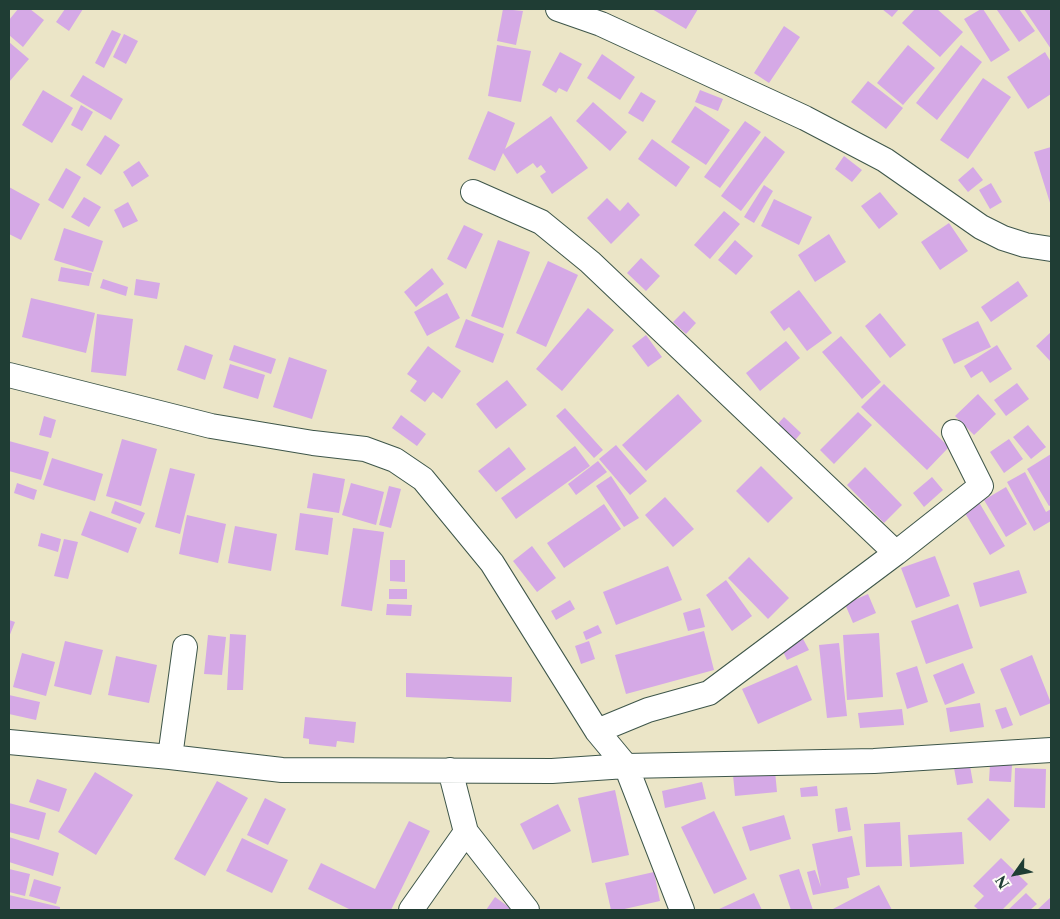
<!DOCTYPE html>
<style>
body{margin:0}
#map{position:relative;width:1060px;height:919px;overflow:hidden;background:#ebe5c7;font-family:"Libre Caslon Text",serif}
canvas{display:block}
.frame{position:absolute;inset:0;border:10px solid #1f3d34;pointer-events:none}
.north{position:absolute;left:990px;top:849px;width:50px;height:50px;-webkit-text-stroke:4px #fdfcf7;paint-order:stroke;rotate:237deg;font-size:14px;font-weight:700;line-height:20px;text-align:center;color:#1f3d34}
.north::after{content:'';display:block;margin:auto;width:18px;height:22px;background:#1f3d34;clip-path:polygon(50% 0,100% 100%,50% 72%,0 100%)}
</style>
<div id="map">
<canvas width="1060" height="919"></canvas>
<div class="frame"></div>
<div class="north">N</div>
</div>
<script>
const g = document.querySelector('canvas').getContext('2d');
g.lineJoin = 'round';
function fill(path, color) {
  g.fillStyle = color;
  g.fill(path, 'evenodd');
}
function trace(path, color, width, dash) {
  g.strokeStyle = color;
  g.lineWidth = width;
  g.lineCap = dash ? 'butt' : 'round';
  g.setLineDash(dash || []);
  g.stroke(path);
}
fill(new Path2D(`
 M 18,9 L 30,9 L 44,20 L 23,47 L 9,35 L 9,20 Z
 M 65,9 L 83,9 L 69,31 L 56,22 Z
 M 503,9 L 523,11 L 516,45 L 497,41 Z
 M 652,9 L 698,9 L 686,29 Z
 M 882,9 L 899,9 L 892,17 Z
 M 915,9 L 937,9 L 963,32 L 940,57 L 902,23 Z
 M 981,9 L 983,9 L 1010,50 L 991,62 L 964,19 Z
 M 998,9 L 1019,9 L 1035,31 L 1019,42 L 997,10 Z
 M 1024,9 L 1049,9 L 1051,12 L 1051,49 Z
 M 784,26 L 800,37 L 769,83 L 754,73 Z
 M 112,30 L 121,34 L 104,68 L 95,63 Z
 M 124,34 L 138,41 L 126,64 L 113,57 Z
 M 9,42 L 29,59 L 9,82 Z
 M 497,45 L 531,51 L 521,102 L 488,96 Z
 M 908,45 L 935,68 L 903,105 L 877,83 Z
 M 961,45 L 982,62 L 937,120 L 916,103 Z
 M 560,52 L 582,64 L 567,92 L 559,88 L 556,93 L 542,85 Z
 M 1045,52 L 1051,62 L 1051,94 L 1028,109 L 1007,77 Z
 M 602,54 L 635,77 L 620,100 L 587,78 Z
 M 83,75 L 123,99 L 111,120 L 70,96 Z
 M 983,78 L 1011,97 L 968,159 L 940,140 Z
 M 868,81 L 903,108 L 886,129 L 851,102 Z
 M 43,90 L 73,108 L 52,143 L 22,125 Z
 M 700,90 L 723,99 L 718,111 L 695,102 Z
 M 641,92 L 656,101 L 643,122 L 628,113 Z
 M 593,102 L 627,132 L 610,151 L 576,121 Z
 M 81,105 L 93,112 L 82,131 L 71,125 Z
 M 695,106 L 730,130 L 706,165 L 671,142 Z
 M 488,111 L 515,123 L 505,149 L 551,116 L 588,168 L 552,194 L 540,176 L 546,172 L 541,165 L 537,168 L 533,163 L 517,174 L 503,153 L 495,171 L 468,159 Z
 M 745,121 L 761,132 L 720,188 L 704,177 Z
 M 105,135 L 120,145 L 101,175 L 86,165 Z
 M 765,136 L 785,152 L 741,211 L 721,196 Z
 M 652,139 L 690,167 L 676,187 L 638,159 Z
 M 1051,147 L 1051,206 L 1034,152 Z
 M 844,156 L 862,170 L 852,182 L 835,169 Z
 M 139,161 L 149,176 L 132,187 L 123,172 Z
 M 973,167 L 983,180 L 968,192 L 958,180 Z
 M 66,168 L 81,177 L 63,209 L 48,200 Z
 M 991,183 L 1002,202 L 990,209 L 979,190 Z
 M 764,185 L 773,191 L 754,223 L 744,217 Z
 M 9,187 L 40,204 L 21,240 L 9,234 Z
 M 880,192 L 898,214 L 879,229 L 861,206 Z
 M 84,197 L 101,207 L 89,227 L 71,217 Z
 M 607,198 L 620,211 L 628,202 L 640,215 L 611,244 L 587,218 Z
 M 774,199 L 812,217 L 799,245 L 761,226 Z
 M 128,202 L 138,221 L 123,228 L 114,210 Z
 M 724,211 L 740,224 L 710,259 L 694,245 Z
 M 949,223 L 968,251 L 940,270 L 921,242 Z
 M 464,225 L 483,234 L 466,269 L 447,259 Z
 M 64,228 L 103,241 L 93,272 L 54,260 Z
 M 829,234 L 846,262 L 815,282 L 798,255 Z
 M 498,240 L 530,252 L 503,328 L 471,316 Z
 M 735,240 L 753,256 L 736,275 L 718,260 Z
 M 641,258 L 660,276 L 646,291 L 627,273 Z
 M 548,261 L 578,275 L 546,347 L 516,333 Z
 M 61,267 L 92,273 L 89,286 L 58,281 Z
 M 432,268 L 444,284 L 416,307 L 404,292 Z
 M 103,279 L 128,287 L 126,296 L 100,288 Z
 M 136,279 L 160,283 L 157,299 L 134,295 Z
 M 1018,281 L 1028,296 L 991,322 L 981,307 Z
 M 799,290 L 832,333 L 807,351 L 789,327 L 784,331 L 770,312 Z
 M 447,293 L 460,318 L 427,336 L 414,312 Z
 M 31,298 L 95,313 L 86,353 L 22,337 Z
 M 588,308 L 614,330 L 562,391 L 536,369 Z
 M 684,311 L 696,323 L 686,334 L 673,322 Z
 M 880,313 L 906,345 L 890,358 L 865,326 Z
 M 97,314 L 133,319 L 126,376 L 91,372 Z
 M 466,319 L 504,334 L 493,363 L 455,347 Z
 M 978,321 L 991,347 L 954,364 L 942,339 Z
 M 1051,332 L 1051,362 L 1036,346 Z
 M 646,335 L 662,357 L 648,367 L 632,346 Z
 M 841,336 L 881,382 L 862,399 L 822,352 Z
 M 786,341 L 800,358 L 760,391 L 746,373 Z
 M 185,345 L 213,355 L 205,380 L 177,370 Z
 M 234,345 L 276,359 L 271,374 L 229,360 Z
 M 997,345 L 1012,369 L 990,383 L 982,371 L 971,378 L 964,366 Z
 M 428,346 L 461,371 L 442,399 L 433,392 L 425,402 L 410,391 L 417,381 L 407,374 Z
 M 289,357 L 327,370 L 312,419 L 273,407 Z
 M 230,364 L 265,375 L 258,399 L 223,388 Z
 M 507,380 L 527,405 L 496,429 L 476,404 Z
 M 1017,383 L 1029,399 L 1006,416 L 994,400 Z
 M 884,384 L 949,447 L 927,470 L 861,407 Z
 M 678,394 L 702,421 L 646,471 L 622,445 Z
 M 978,394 L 996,414 L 974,435 L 955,416 Z
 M 565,408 L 603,450 L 594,458 L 556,416 Z
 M 858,412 L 872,425 L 834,464 L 820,450 Z
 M 401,415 L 426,434 L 417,446 L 392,428 Z
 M 44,416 L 56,420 L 51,438 L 39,435 Z
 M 784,417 L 801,433 L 792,444 L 775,427 Z
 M 1028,425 L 1046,447 L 1031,459 L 1013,437 Z
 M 122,439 L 157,449 L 141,506 L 106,496 Z
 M 1009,439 L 1023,459 L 1004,473 L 990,452 Z
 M 9,441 L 49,452 L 41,480 L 9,471 Z
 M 616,445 L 647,481 L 630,495 L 599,459 Z
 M 575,446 L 590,466 L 516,519 L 501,498 Z
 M 509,447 L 526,469 L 496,492 L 478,471 Z
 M 1051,454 L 1051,505 L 1049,506 L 1027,469 Z
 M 52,458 L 103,474 L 95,501 L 43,485 Z
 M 598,461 L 607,472 L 576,495 L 568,484 Z
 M 761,466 L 793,498 L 768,523 L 736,491 Z
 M 865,467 L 902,505 L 884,523 L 847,485 Z
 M 170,468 L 195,474 L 180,534 L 155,527 Z
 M 1025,472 L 1046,512 L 1051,509 L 1051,521 L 1034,531 L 1007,482 Z
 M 313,473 L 345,479 L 339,513 L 307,508 Z
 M 611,476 L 639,518 L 624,527 L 596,486 Z
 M 932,477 L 943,490 L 924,507 L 913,493 Z
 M 17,483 L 37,490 L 34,500 L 14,493 Z
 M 351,483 L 384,492 L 376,525 L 342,515 Z
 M 389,486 L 401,489 L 391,528 L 379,525 Z
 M 1006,487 L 1027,524 L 1006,537 L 984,500 Z
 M 665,497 L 694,529 L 673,547 L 645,515 Z
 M 977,499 L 1005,546 L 990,555 L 962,508 Z
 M 115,501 L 145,513 L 140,524 L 111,513 Z
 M 604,504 L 621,529 L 564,568 L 547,543 Z
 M 90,511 L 137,528 L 128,553 L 81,535 Z
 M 300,513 L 333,518 L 328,555 L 295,550 Z
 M 187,515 L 226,524 L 218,563 L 179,554 Z
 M 235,526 L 277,534 L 271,571 L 228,563 Z
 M 353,528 L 384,532 L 372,611 L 341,606 Z
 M 41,533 L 61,539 L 58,552 L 38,546 Z
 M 64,539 L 78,542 L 68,579 L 54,576 Z
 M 532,546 L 556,578 L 537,592 L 513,561 Z
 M 935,556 L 950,596 L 916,608 L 901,568 Z
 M 749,557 L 789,598 L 768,619 L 728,578 Z
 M 390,560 L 405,560 L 405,582 L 390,581 Z
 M 668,566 L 682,600 L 616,625 L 603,592 Z
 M 1019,570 L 1027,593 L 980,607 L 973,583 Z
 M 726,580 L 752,616 L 732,631 L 706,595 Z
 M 389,589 L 407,589 L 407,599 L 389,599 Z
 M 868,594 L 876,613 L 853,623 L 845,604 Z
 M 570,600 L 575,609 L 556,620 L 551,611 Z
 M 387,604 L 412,605 L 411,616 L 386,615 Z
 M 958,604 L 973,648 L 926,664 L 911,621 Z
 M 700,608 L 705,627 L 688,631 L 683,613 Z
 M 9,620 L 15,622 L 9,637 Z
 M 598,625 L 602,633 L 586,640 L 583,632 Z
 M 704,631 L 714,670 L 626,694 L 615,655 Z
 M 879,633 L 883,697 L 847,700 L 843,635 Z
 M 230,634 L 246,635 L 243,690 L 227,690 Z
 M 208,635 L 226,637 L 222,675 L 204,674 Z
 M 802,637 L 809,650 L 787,660 L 781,647 Z
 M 65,641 L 103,650 L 91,695 L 54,686 Z
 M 589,641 L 595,659 L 581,664 L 575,646 Z
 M 839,643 L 847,716 L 827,718 L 819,645 Z
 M 22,653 L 55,662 L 46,696 L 13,687 Z
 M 1032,655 L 1051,703 L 1020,716 L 1000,669 Z
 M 116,656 L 157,665 L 149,703 L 108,695 Z
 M 963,663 L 975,693 L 945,705 L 933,675 Z
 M 797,665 L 812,700 L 758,724 L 742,689 Z
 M 917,666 L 928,702 L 907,709 L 896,673 Z
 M 406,673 L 512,677 L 511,702 L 406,697 Z
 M 9,695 L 40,702 L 36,720 L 9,714 Z
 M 980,703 L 984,727 L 950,732 L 946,708 Z
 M 1006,707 L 1013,725 L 1002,729 L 995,710 Z
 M 902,709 L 904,725 L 860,728 L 858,713 Z
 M 305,717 L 356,722 L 354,743 L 337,741 L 336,747 L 309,744 L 309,739 L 303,738 Z
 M 990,764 L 1012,765 L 1011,782 L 989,781 Z
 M 970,766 L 973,783 L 957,785 L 954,768 Z
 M 1015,768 L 1046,769 L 1045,808 L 1014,807 Z
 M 775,771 L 777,792 L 735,796 L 733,775 Z
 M 95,772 L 133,795 L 96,855 L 58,832 Z
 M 37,779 L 67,789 L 59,812 L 29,802 Z
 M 217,781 L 248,798 L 205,876 L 174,859 Z
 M 702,782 L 706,799 L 665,808 L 662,791 Z
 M 817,786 L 818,796 L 801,797 L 800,788 Z
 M 615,790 L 629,855 L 592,863 L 578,798 Z
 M 265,798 L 286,809 L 268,845 L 247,835 Z
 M 988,798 L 1010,820 L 990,841 L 967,819 Z
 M 9,803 L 46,813 L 39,840 L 9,832 Z
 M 558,804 L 571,831 L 533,850 L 520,824 Z
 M 847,807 L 851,830 L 838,832 L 835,809 Z
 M 714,811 L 747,879 L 714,894 L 681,827 Z
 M 784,815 L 791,839 L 750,851 L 742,827 Z
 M 409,821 L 430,831 L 391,910 L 351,910 L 308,889 L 321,863 L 375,889 Z
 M 900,822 L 902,866 L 866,867 L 864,824 Z
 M 962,832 L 964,864 L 910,867 L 908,835 Z
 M 852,836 L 860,875 L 847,878 L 849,888 L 813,895 L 807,872 L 815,870 L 821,887 L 812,844 Z
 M 9,837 L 59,853 L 53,876 L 9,862 Z
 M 242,838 L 288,860 L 272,893 L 226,871 Z
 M 1001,858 L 1028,884 L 1002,910 L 979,910 L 974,906 L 984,896 L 973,886 Z
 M 9,869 L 30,874 L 25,896 L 9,892 Z
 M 799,869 L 813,910 L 791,910 L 779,875 Z
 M 654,872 L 660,901 L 620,910 L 611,910 L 605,883 Z
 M 34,879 L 61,887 L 56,904 L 29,896 Z
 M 879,885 L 892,910 L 831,910 Z
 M 754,893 L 762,910 L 717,910 Z
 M 1026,893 L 1037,904 L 1030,910 L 1008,910 Z
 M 9,895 L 60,907 L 60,910 L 9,910 Z
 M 495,897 L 513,910 L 486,910 Z
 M 1051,897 L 1051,910 L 1037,910 Z`), '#d5a9e6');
const street = new Path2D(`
 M 558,9 L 601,24 L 805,118 L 885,160 L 981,227 L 1003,238 L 1025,245 L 1051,249
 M 473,192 L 541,222 L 590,262 L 896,553
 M 9,375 L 211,426 L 313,443 L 365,449 L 395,460 L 423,479 L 492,563 L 597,731 L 626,766 L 682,910
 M 597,731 L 648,710 L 709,693 L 896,553 L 981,486 L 954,432
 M 9,742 L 170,757 L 282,770 L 552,771 L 626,766 L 874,761 L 1051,750
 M 170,757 L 185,647
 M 450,770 L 466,832 L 527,910
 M 411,910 L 466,832`);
trace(street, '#3e564a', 26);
trace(street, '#fff', 24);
</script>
